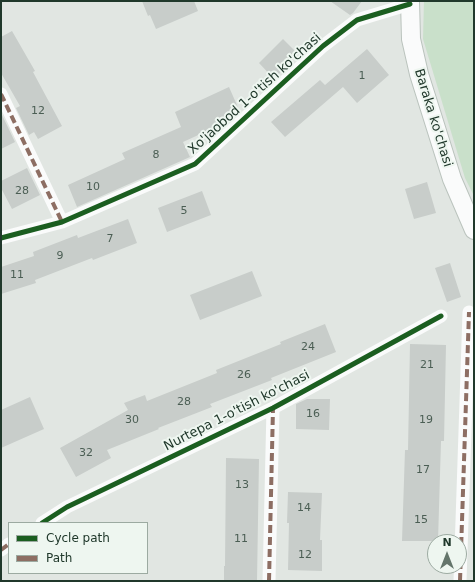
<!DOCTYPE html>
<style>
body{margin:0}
#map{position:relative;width:475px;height:582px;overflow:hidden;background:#e1e6e2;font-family:"DejaVu Sans",sans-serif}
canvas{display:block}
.frame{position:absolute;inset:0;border:2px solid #20382b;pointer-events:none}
.legend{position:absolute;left:8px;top:522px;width:140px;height:52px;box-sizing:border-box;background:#eef6f0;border:1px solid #9caaa1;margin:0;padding:5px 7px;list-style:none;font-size:12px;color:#20382b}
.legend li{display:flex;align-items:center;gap:8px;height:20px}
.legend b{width:20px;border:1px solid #9caaa1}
.north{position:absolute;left:427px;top:534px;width:40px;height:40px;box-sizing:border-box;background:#eef6f0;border:1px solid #9caaa1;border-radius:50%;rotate:0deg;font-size:11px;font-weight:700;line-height:16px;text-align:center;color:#20382b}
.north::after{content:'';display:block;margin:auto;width:14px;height:18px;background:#64756b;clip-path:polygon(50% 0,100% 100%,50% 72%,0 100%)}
</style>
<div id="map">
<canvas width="475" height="582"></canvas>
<div class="frame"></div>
<ul class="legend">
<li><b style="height:5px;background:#1b5e20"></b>Cycle path</li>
<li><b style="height:5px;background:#8d6e63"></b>Path</li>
</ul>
<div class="north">N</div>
</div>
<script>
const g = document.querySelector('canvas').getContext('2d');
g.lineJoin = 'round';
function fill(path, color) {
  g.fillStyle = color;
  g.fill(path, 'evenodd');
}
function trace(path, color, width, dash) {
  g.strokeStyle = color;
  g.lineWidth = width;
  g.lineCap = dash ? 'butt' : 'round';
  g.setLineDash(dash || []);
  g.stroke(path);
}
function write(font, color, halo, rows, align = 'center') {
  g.font = font + ' "DejaVu Sans",sans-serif';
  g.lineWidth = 4;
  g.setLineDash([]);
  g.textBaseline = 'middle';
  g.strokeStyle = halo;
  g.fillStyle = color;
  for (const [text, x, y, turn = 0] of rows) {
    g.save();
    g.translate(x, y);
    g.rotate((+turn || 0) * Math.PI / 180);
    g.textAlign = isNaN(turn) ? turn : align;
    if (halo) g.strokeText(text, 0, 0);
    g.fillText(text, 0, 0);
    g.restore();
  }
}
fill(new Path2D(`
 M 424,1 L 474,1 L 474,196 L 465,178 L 423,39 Z`), '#c9e0ca');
fill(new Path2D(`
 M 142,1 L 194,1 L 198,11 L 156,29 L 150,15 L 148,16 Z
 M 330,1 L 362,1 L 353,13 L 350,15 Z
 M 12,31 L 35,71 L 33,72 L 62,126 L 38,139 L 34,132 L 29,135 L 16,108 L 20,106 L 1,73 L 1,37 Z
 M 283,39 L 298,54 L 274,79 L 259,63 Z
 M 367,49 L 389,75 L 357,103 L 343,87 L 285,137 L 271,122 L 320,80 L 325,85 Z
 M 229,87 L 240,112 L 229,121 L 183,142 L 190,157 L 77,207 L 68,185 L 125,159 L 122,153 L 181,127 L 175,112 Z
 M 1,115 L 2,115 L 15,142 L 1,149 Z
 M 27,168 L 40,195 L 12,209 L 1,188 L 1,181 Z
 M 427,182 L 436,213 L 414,219 L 405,189 Z
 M 202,191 L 211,215 L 167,232 L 158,208 Z
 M 128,219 L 137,243 L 93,260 L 92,258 L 35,280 L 36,283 L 1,294 L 1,267 L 34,256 L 33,252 L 77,235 L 78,238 Z
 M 450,263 L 461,297 L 447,302 L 435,268 Z
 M 252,271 L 262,296 L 200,320 L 190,295 Z
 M 325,324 L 336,352 L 271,378 L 272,380 L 210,404 L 212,407 L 158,428 L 159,429 L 107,450 L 111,458 L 76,477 L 60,448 L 128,410 L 124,403 L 145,395 L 147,401 L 217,373 L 216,370 L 281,344 L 280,342 Z
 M 410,344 L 446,345 L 444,441 L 441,441 L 438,541 L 402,541 L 405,450 L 408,450 Z
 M 30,397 L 44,429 L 1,448 L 1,410 Z
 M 307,399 L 330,399 L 329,430 L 296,429 L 296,404 Z
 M 226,458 L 259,459 L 257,581 L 224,581 L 224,566 L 225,566 Z
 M 288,492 L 322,493 L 320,540 L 322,540 L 322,571 L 288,570 L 289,523 L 287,523 Z`), '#c8cdca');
const secondary = new Path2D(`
 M 410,1 L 411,39 L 419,74 L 452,179 L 474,230`);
trace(secondary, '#bac3bd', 20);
trace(new Path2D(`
 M 1,94 L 62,222
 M 1,238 L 62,222 L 195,164 L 323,46 L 357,20 L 410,4
 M 42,523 L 67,507 L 273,408 L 441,316
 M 1,550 L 9,544
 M 269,581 L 273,408
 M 460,581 L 469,312`), '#fafbfb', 13);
trace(secondary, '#fafbfb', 18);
trace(new Path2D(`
 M 1,94 L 62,222
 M 1,550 L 9,544
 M 269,581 L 273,408
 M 460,581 L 469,312`), '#8d6e63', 4, [8, 4]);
trace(new Path2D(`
 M 1,238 L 62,222 L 195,164 L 323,46 L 357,20 L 410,4
 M 42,523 L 67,507 L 273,408 L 441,316`), '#1b5e20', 5);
write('11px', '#4b5e54', null, [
 ["1",362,76],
 ["12",38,111],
 ["8",156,155],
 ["10",93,187],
 ["28",22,191],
 ["5",184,211],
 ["7",110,239],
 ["9",60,256],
 ["11",17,275],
 ["24",308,347],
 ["21",427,365],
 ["26",244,375],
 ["28",184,402],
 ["16",313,414],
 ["30",132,420],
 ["19",426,420],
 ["32",86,453],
 ["17",423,470],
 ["13",242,485],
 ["14",304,508],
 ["15",421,520],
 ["11",241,539],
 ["12",305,555]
]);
write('13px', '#20382b', '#eef6f0', [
 ["Xo'jaobod 1-o'tish ko'chasi",255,94,-42],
 ["Baraka ko'chasi",433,118,73],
 ["Nurtepa 1-o'tish ko'chasi",237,411,-27]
]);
</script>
